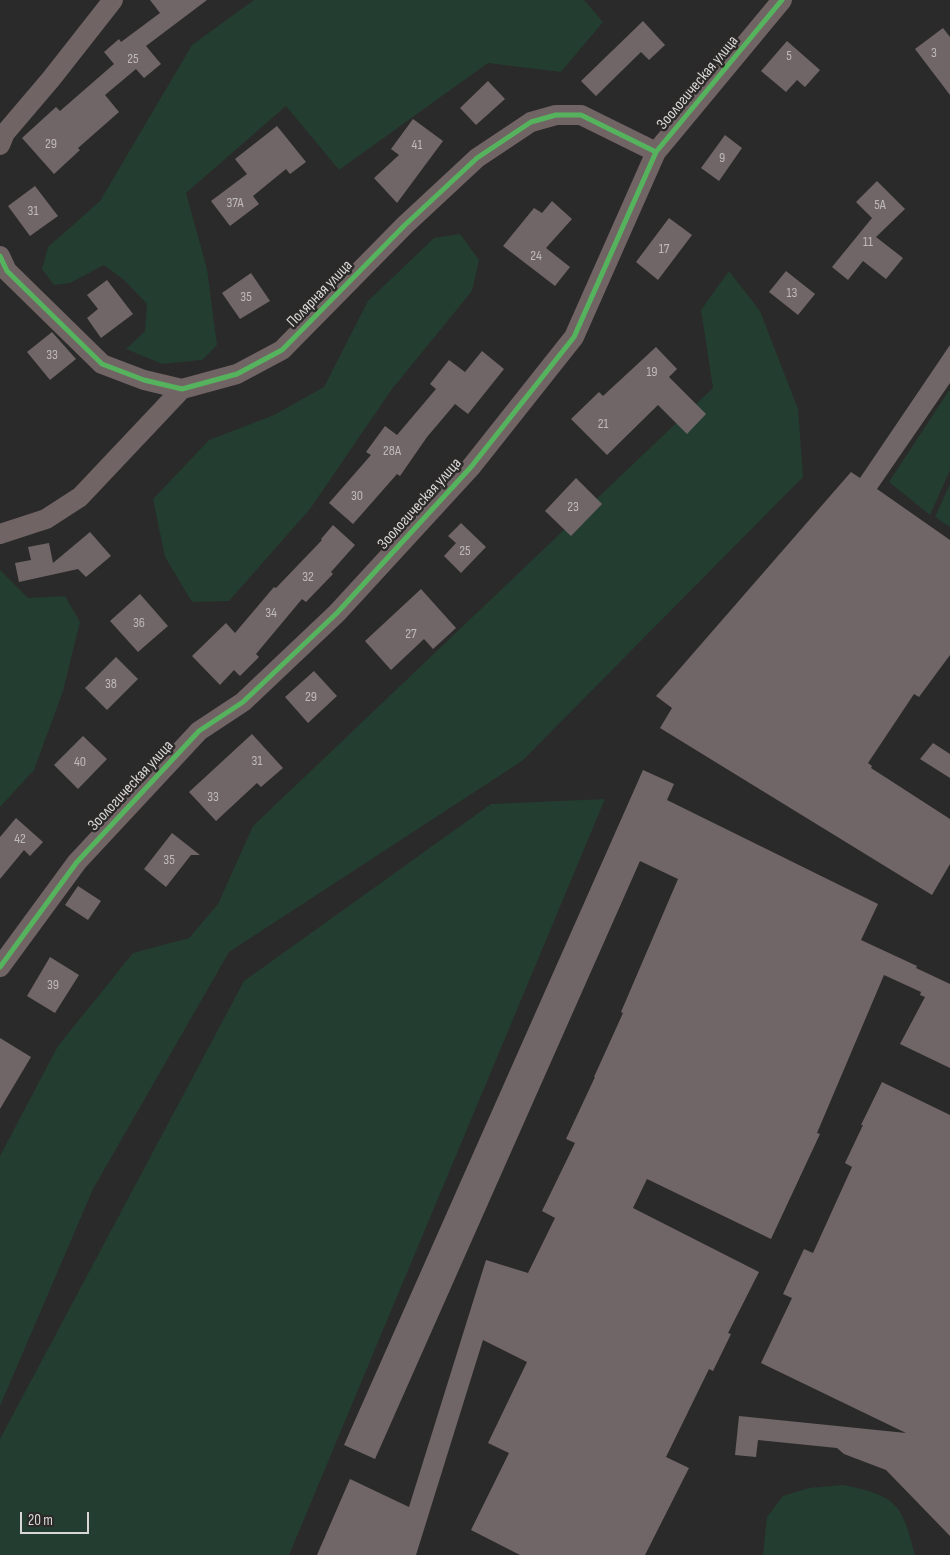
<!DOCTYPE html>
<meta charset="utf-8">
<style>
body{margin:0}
#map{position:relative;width:950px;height:1555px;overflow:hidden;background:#2b2a2a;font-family:"Sofia Sans Condensed",sans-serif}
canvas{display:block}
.scale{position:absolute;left:20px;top:1512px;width:69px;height:22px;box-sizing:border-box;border:2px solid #d8d6d6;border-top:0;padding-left:6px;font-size:15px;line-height:18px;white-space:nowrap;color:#d8d6d6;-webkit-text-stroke:4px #2c2929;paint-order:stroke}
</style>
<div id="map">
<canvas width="950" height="1555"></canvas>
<div class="scale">20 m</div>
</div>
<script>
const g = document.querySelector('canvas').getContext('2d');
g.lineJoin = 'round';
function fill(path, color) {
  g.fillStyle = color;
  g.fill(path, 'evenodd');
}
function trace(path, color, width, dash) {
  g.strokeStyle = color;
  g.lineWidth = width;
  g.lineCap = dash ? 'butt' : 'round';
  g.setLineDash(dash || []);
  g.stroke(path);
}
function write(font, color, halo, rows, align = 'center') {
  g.font = font + ' "Sofia Sans Condensed",sans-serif';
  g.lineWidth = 5;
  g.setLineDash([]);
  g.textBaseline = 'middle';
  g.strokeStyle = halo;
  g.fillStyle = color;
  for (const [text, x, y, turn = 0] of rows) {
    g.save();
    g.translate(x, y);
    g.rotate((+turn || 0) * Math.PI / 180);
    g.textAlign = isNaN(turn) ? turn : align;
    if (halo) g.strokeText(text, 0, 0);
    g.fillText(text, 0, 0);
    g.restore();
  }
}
fill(new Path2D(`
 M 254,0 L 584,0 L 603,22 L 561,72 L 488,63 L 339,170 L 286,106 L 186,193 L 207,269 L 217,345 L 202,360 L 162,364 L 126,349 L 145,331 L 147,304 L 124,280 L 104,265 L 70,283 L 54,285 L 42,269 L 48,247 L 100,201 L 192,45 Z
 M 460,234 L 479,260 L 472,291 L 392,389 L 310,509 L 229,601 L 192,602 L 165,557 L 153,499 L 209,440 L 274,415 L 324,387 L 368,301 L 434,238 Z
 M 729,271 L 760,311 L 798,409 L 803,477 L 522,761 L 229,952 L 93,1189 L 0,1406 L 0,1156 L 58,1046 L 133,953 L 189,938 L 218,904 L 253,826 L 713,388 L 701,310 Z
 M 950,389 L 950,470 L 930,515 L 889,482 Z
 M 950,484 L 950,527 L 935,517 Z
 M 0,570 L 28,598 L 65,596 L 80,622 L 63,691 L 34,770 L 0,807 Z
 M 605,799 L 289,1555 L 0,1555 L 0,1439 L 244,981 L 491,804 Z
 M 843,1485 C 897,1496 902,1503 915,1555 L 763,1555 L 767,1517 L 783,1496 L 809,1488 Z`), '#233d30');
fill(new Path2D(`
 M 150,0 L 207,0 L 146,46 L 161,64 L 144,78 L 136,69 L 105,95 L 119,112 L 78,148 L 80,150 L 54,174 L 22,138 L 56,107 L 60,111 L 114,64 L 104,52 L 119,39 L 121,42 L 160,13 Z
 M 643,21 L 665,45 L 649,60 L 641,52 L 596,96 L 581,81 Z
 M 943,28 L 950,37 L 950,95 L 915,49 Z
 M 787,41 L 820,70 L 805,87 L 797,80 L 786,92 L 761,71 Z
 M 488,81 L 505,99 L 476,125 L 460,108 Z
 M 413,119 L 443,141 L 397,203 L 374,178 L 399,155 L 391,149 Z
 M 277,126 L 306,162 L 290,174 L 286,169 L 253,196 L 259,204 L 230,226 L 211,201 L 247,174 L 235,159 Z
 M 725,135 L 742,148 L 719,181 L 701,168 Z
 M 877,181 L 905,209 L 876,237 L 903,258 L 886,279 L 863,261 L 848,280 L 832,267 L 872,218 L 856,202 Z
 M 35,186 L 58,216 L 30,236 L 8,206 Z
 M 552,201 L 572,219 L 546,248 L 570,267 L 555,286 L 503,246 L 534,208 L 542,213 Z
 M 669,218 L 692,235 L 658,280 L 636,262 Z
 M 786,271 L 815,294 L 798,315 L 769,292 Z
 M 251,273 L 270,301 L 240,319 L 222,293 Z
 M 107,280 L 133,314 L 101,338 L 87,318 L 98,309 L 87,295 Z
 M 52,332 L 76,359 L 50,380 L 27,352 Z
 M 950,345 L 950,383 L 877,489 L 950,540 L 950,655 L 919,697 L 914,694 L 868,763 L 872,766 L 871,768 L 950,819 L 950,864 L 932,895 L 660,728 L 672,708 L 656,696 L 851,472 L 860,478 Z
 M 656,347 L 677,369 L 669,377 L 706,414 L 687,434 L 658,405 L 607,455 L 571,419 L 599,392 L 603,396 Z
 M 482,351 L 504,369 L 468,414 L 455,404 L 427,437 L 400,476 L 397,474 L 353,524 L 329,503 L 371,455 L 366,452 L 385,426 L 397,435 L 436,389 L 430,384 L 449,360 L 465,372 Z
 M 576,478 L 602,504 L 571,536 L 545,511 Z
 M 461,523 L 486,547 L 461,573 L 444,556 L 456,543 L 448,536 Z
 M 333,525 L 355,545 L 331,572 L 333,574 L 306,602 L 302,599 L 256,654 L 259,657 L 240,676 L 234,670 L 220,685 L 192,656 L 226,623 L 235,633 L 274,587 L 276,588 L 322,540 L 321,539 Z
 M 90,532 L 111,556 L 86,577 L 78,569 L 19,582 L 15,563 L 31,560 L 28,547 L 49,543 L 53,563 Z
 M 421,589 L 456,628 L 433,649 L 424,639 L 391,670 L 365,641 Z
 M 140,594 L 168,626 L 138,652 L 110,621 Z
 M 116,657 L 138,679 L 107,710 L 85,688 Z
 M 314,671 L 337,696 L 308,723 L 285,697 Z
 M 252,734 L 283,768 L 261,787 L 257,783 L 216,821 L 189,792 Z
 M 83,736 L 107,759 L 78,789 L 54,765 Z
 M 933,743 L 950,754 L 950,778 L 920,759 Z
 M 643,770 L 674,784 L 667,800 L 878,904 L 861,940 L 917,966 L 916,968 L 950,984 L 950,1068 L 900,1044 L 925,997 L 920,995 L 921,992 L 884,975 L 817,1133 L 820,1134 L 771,1239 L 647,1179 L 633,1208 L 759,1272 L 728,1333 L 731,1334 L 713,1371 L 709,1369 L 666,1457 L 689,1468 L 645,1555 L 520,1555 L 471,1530 L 509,1453 L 488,1443 L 527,1362 L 483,1340 L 416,1555 L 317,1555 L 350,1479 L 409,1507 L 486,1260 L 528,1273 L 555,1218 L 542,1211 L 575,1143 L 566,1139 L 595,1077 L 594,1077 L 623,1013 L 621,1012 L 678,879 L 640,861 L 375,1459 L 344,1445 Z
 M 16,818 L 43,842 L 30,856 L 24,850 L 0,879 L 0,837 Z
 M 172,833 L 200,855 L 191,855 L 166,887 L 144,869 Z
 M 78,886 L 101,901 L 88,920 L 65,905 Z
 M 50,957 L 79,975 L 55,1013 L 27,996 Z
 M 0,1038 L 31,1057 L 0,1109 Z
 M 882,1082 L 950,1115 L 950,1536 L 886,1470 L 844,1454 L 837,1448 L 758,1440 L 756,1457 L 735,1455 L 739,1416 L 906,1433 L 761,1363 L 792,1298 L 783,1294 L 804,1249 L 813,1253 L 852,1167 L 845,1163 L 863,1125 L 861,1125 Z`), '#716667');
trace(new Path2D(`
 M 0,145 L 5,133 L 51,79 L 113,0
 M 0,256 L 7,271 L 102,364 L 144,380 L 182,389 L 237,374 L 282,350 L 405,225 L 477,158 L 531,122 L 556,115 L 581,115 L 656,152
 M 0,534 L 46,519 L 80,497 L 182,389
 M 0,967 L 77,862 L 199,731 L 243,702 L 337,613 L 471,467 L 574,337 L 656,152 L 782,0`), '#716465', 20);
trace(new Path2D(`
 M 0,256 L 7,271 L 102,364 L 144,380 L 182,389 L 237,374 L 282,350 L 405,225 L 477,158 L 531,122 L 556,115 L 581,115 L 656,152
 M 0,967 L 77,862 L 199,731 L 243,702 L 337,613 L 471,467 L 574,337 L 656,152 L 782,0`), '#56b35d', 5);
write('14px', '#bebaba', null, [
 ["3",934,53],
 ["5",789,56],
 ["25",133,59],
 ["29",51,144],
 ["41",417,145],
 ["9",722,158],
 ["37А",235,203],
 ["5А",880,205],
 ["31",33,211],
 ["11",868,242],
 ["17",664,249],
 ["24",536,256],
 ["13",792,293],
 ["35",246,297],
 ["33",52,355],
 ["19",652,372],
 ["21",603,424],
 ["28А",392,451],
 ["30",357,496],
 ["23",573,507],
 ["25",465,551],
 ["32",308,577],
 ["34",271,613],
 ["36",139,623],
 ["27",411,634],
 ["38",111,684],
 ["29",311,697],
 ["31",257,761],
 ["40",80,762],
 ["33",213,797],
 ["42",20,839],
 ["35",169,860],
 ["39",53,985]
]);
write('16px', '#d8d6d6', '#2c2929', [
 ["Зоологическая улица",698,83,-50],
 ["Полярная улица",320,294,-46],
 ["Зоологическая улица",420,504,-48],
 ["Зоологическая улица",131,786,-47]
]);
</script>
